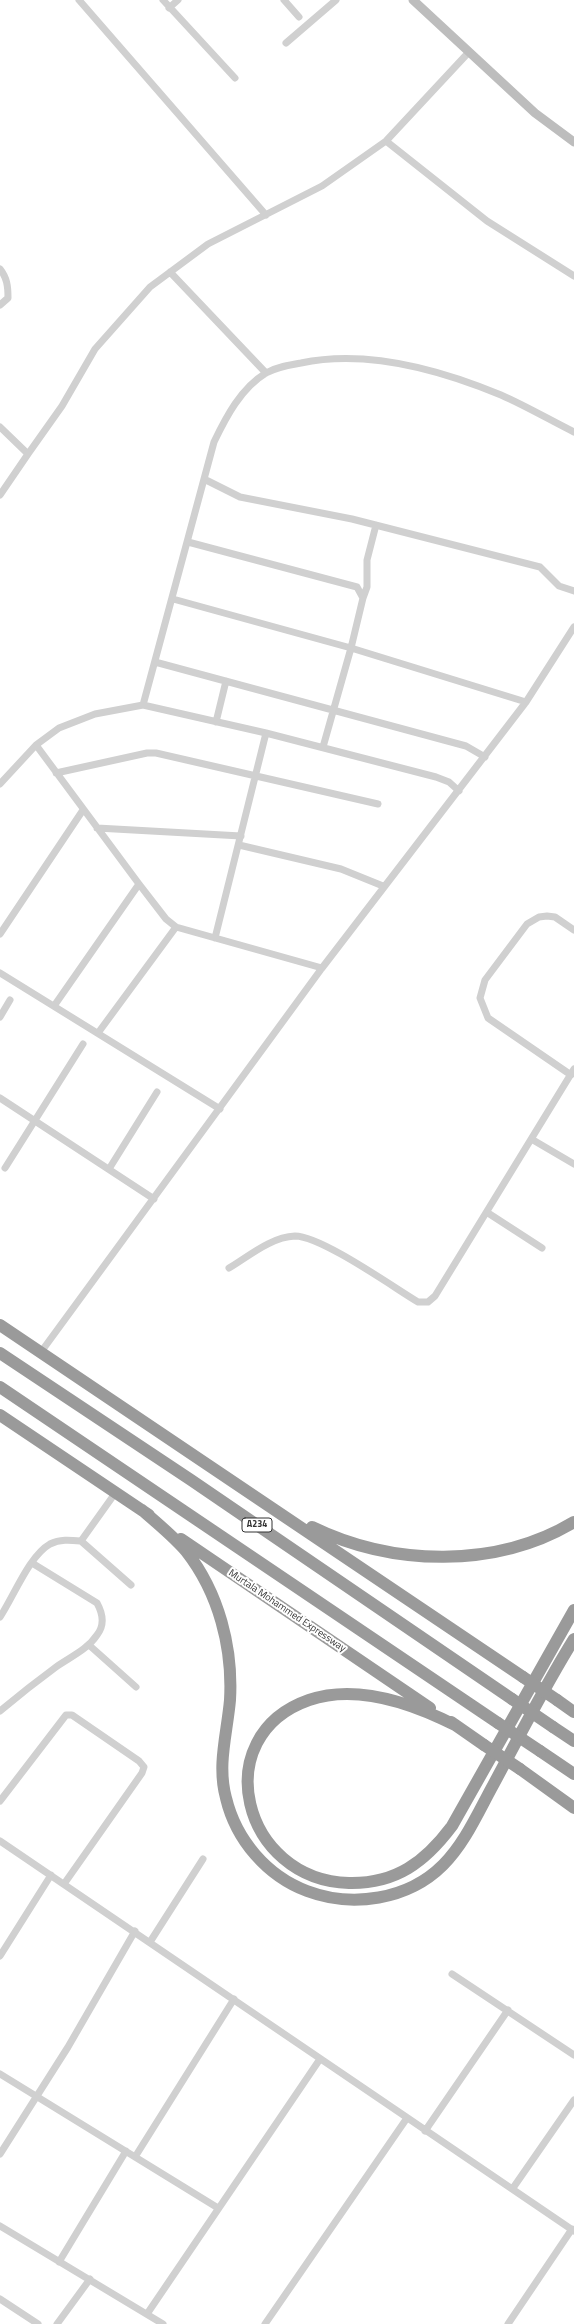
<!DOCTYPE html>
<style>
body{margin:0}
canvas{display:block;background:#fff}
</style>
<canvas width="574" height="2324"></canvas>
<script>
const g = document.querySelector('canvas').getContext('2d');
g.lineJoin = 'round';
function trace(path, color, width, dash) {
  g.strokeStyle = color;
  g.lineWidth = width;
  g.lineCap = dash ? 'butt' : 'round';
  g.setLineDash(dash || []);
  g.stroke(path);
}
function write(font, color, halo, rows, align = 'center') {
  g.font = font + ' "Titillium Web",sans-serif';
  g.lineWidth = 4;
  g.setLineDash([]);
  g.textBaseline = 'middle';
  g.strokeStyle = halo;
  g.fillStyle = color;
  for (const [text, x, y, turn = 0] of rows) {
    g.save();
    g.translate(x, y);
    g.rotate((+turn || 0) * Math.PI / 180);
    g.textAlign = isNaN(turn) ? turn : align;
    if (halo) g.strokeText(text, 0, 0);
    g.fillText(text, 0, 0);
    g.restore();
  }
}
trace(new Path2D(`
 M 79,0 L 266,215
 M 163,0 L 235,78
 M 284,0 L 299,17
 M 169,8 L 178,0
 M 286,43 L 336,0
 M 386,141 L 487,221 L 574,276
 M 0,269 C 7,278 8,286 8,298 L 0,305
 M 170,272 L 266,373
 M 0,427 L 28,454 L 0,495
 M 28,454 L 62,406 L 95,349 L 150,287 L 208,244 L 322,186 L 386,141 L 468,53
 M 204,479 L 240,497 L 352,519 L 540,567 L 559,586 L 574,591
 M 188,542 L 357,587 L 363,598 L 351,648 L 323,747
 M 363,598 L 367,587 L 367,560 L 376,525
 M 173,599 L 351,648 L 526,702
 M 155,662 L 466,746 L 485,757
 M 143,705 L 214,442 C 226,417 241,388 266,373 C 277,367 289,365 301,363 C 366,349 441,370 501,395 C 526,406 550,420 574,432
 M 216,722 L 226,681
 M 36,745 L 139,884 L 166,919 L 176,927 L 322,968
 M 56,773 L 147,753 L 156,753 L 378,804
 M 0,784 L 36,745 L 59,728 L 95,714 L 143,705 L 266,733 L 436,777 L 449,782 L 459,791
 M 97,828 L 241,836
 M 239,845 L 341,869 L 383,886
 M 0,934 L 83,810
 M 215,938 L 266,733
 M 0,973 L 220,1109
 M 54,1006 L 139,884
 M 0,1017 L 10,1000
 M 98,1033 L 176,927
 M 571,1075 L 488,1018 L 480,998 L 485,980 L 527,924 L 539,917 L 547,916 L 555,917 L 574,930
 M 0,1098 L 154,1199
 M 533,1140 L 574,1164
 M 5,1168 L 83,1044
 M 109,1169 L 157,1092
 M 488,1213 L 542,1248
 M 229,1268 C 249,1256 271,1237 295,1236 C 321,1236 393,1287 418,1302 L 428,1302 L 435,1296 L 574,1069
 M 41,1352 L 322,968 L 526,702 L 574,627
 M 81,1541 L 131,1585
 M 0,1617 C 14,1596 29,1556 50,1544 C 60,1539 70,1540 81,1541 L 116,1492
 M 89,1645 L 136,1687
 M 0,1711 C 18,1696 37,1681 56,1667 C 70,1657 87,1650 97,1635 C 105,1625 103,1614 97,1603 L 32,1563
 M 0,1801 L 66,1715 L 72,1715 L 139,1761 L 144,1767 L 142,1773 L 64,1884
 M 0,1841 L 574,2231
 M 150,1942 L 203,1859
 M 0,1956 L 51,1875
 M 452,1974 L 574,2055
 M 0,2074 L 218,2208
 M 425,2131 L 508,2010
 M 0,2154 L 68,2047 L 135,1931
 M 135,2157 L 234,1999
 M 513,2188 L 574,2100
 M 0,2226 L 163,2324
 M 59,2262 L 126,2151
 M 0,2299 L 38,2324
 M 147,2314 L 320,2059
 M 57,2324 L 90,2279
 M 265,2324 L 407,2118
 M 508,2324 L 572,2229`), '#d0d0d0', 7);
trace(new Path2D(`
 M 413,0 L 535,113 L 574,142`), '#bdbdbd', 9);
trace(new Path2D(`
 M 0,1325 L 523,1677
 M 0,1353 L 191,1480 L 512,1699
 M 0,1387 L 498,1723
 M 0,1415 L 149,1515
 M 142,1510 C 157,1523 173,1536 186,1551 C 219,1593 233,1648 230,1700 C 227,1734 217,1765 226,1798 C 236,1840 267,1876 307,1891 C 352,1908 408,1900 443,1865 C 464,1844 477,1815 491,1789 C 518,1739 544,1687 574,1639
 M 312,1527 C 392,1566 496,1569 574,1522
 M 181,1539 L 430,1708
 M 557,1700 L 574,1712
 M 451,1722 L 484,1745
 M 457,1726 C 414,1704 358,1683 309,1700 C 206,1736 242,1880 349,1883 C 396,1884 425,1862 452,1826 L 574,1610
 M 553,1727 L 574,1741
 M 540,1751 L 574,1774
 M 520,1769 L 574,1808`), '#9a9a9a', 12);
trace(new Path2D(`
 M 523,1677 L 557,1700
 M 512,1699 L 553,1727
 M 498,1723 L 540,1751
 M 484,1745 L 520,1769`), '#9a9a9a', 12);
for (const [x, y, w] of [
 [257,1525,30]
]) {
  const box = new Path2D();
  box.roundRect(x - w / 2, y - 7, w, 14, 3);
  g.fillStyle = '#fff';
  g.fill(box);
  trace(box, '#333', 1);
}
write('bold 9px', '#333', null, [
 ["A234",257,1525]
]);
write('10px', '#333', '#fff', [
 ["Murtala Mohammed Expressway",287,1611,34]
]);
</script>
